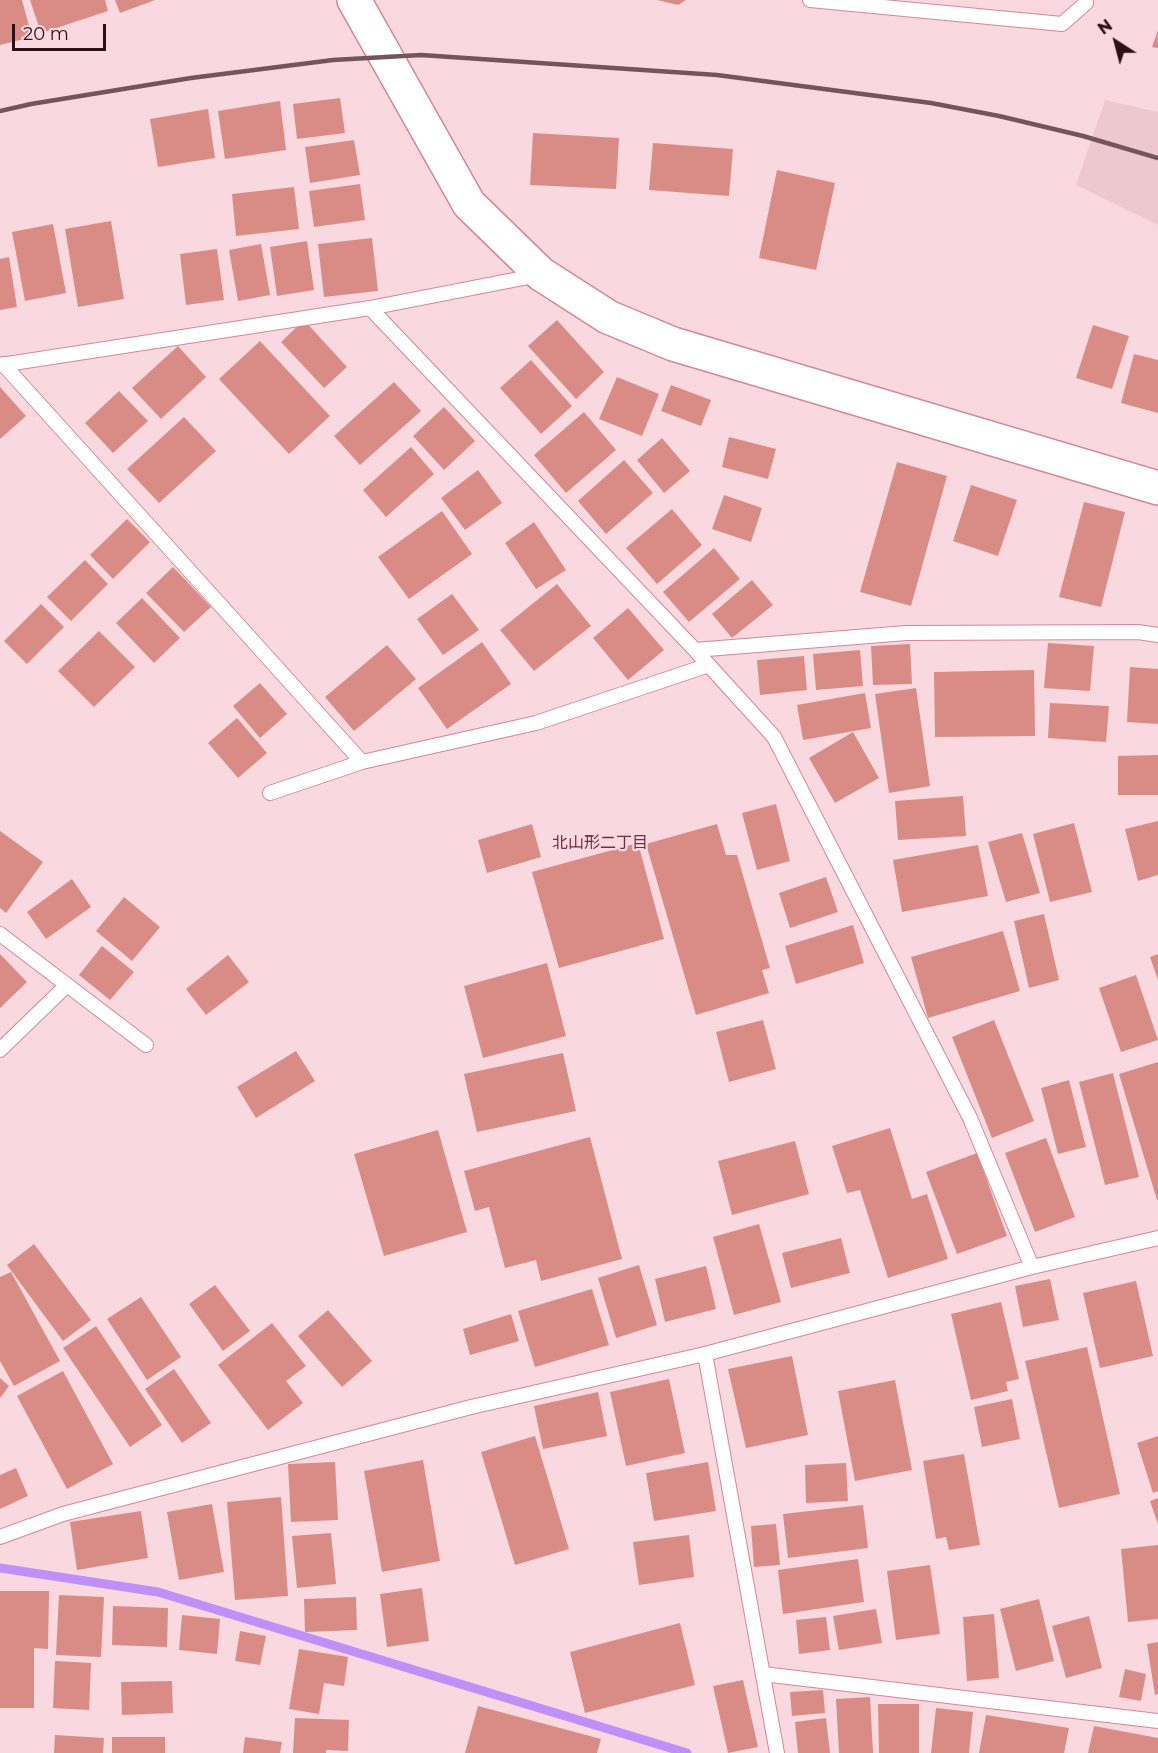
<!DOCTYPE html>
<meta charset="utf-8">
<style>
body{margin:0}
#map{position:relative;width:1158px;height:1753px;overflow:hidden;background:#fad8df;font-family:Montserrat,sans-serif}
canvas{display:block}
.north{position:absolute;left:1086px;top:12px;width:60px;height:60px;-webkit-text-stroke:4px #fad8df;paint-order:stroke;rotate:324deg;font-size:16px;font-weight:700;line-height:24px;text-align:center;color:#2d1119}
.north::after{content:'';display:block;margin:auto;width:21px;height:27px;background:#2d1119;clip-path:polygon(50% 0,100% 100%,50% 72%,0 100%)}
.scale{position:absolute;left:12px;top:24px;width:94px;height:27px;box-sizing:border-box;border:3px solid #2d1119;border-top:0;padding-left:8px;font-size:18px;line-height:21px;white-space:nowrap;color:#2d1119;-webkit-text-stroke:4px #fad8df;paint-order:stroke}
</style>
<div id="map">
<canvas width="1158" height="1753"></canvas>
<div class="north">N</div>
<div class="scale">20 m</div>
</div>
<script>
const g = document.querySelector('canvas').getContext('2d');
g.lineJoin = 'round';
function fill(path, color) {
  g.fillStyle = color;
  g.fill(path, 'evenodd');
}
function trace(path, color, width, dash) {
  g.strokeStyle = color;
  g.lineWidth = width;
  g.lineCap = dash ? 'butt' : 'round';
  g.setLineDash(dash || []);
  g.stroke(path);
}
function write(font, color, halo, rows, align = 'center') {
  g.font = font + ' Montserrat,"Noto Sans JP",sans-serif';
  g.lineWidth = 4.5;
  g.setLineDash([]);
  g.textBaseline = 'middle';
  g.strokeStyle = halo;
  g.fillStyle = color;
  for (const [text, x, y, turn = 0] of rows) {
    g.save();
    g.translate(x, y);
    g.rotate((+turn || 0) * Math.PI / 180);
    g.textAlign = isNaN(turn) ? turn : align;
    if (halo) g.strokeText(text, 0, 0);
    g.fillText(text, 0, 0);
    g.restore();
  }
}
fill(new Path2D(`
 M 1105,100 L 1158,112 L 1158,225 L 1076,185 Z`), '#edc8cf');
trace(new Path2D(`
 M 0,1568 L 158,1592 L 687,1753`), '#c090f8', 9);
fill(new Path2D(`
 M 0,0 L 22,0 L 32,37 L 0,45 Z
 M 30,0 L 105,0 L 108,11 L 41,33 Z
 M 115,0 L 155,0 L 120,13 Z
 M 657,0 L 686,0 L 678,5 Z
 M 1158,30 L 1158,48 L 1152,47 Z
 M 340,98 L 345,133 L 297,139 L 293,104 Z
 M 280,101 L 286,150 L 225,159 L 218,111 Z
 M 208,109 L 215,158 L 158,167 L 150,119 Z
 M 533,133 L 619,138 L 616,189 L 530,185 Z
 M 354,140 L 360,175 L 310,183 L 305,147 Z
 M 653,143 L 733,149 L 729,196 L 649,190 Z
 M 777,170 L 835,183 L 816,270 L 759,258 Z
 M 360,184 L 365,220 L 314,227 L 309,191 Z
 M 294,187 L 299,229 L 236,236 L 232,194 Z
 M 111,221 L 124,299 L 78,307 L 65,229 Z
 M 53,224 L 66,293 L 25,301 L 12,232 Z
 M 372,238 L 378,291 L 324,297 L 318,244 Z
 M 307,241 L 314,290 L 277,296 L 270,247 Z
 M 261,244 L 270,295 L 238,301 L 229,250 Z
 M 217,249 L 224,300 L 186,305 L 180,254 Z
 M 9,257 L 17,307 L 0,310 L 0,259 Z
 M 304,320 L 347,367 L 324,388 L 281,342 Z
 M 557,320 L 604,372 L 576,399 L 528,346 Z
 M 1093,325 L 1129,336 L 1112,389 L 1076,378 Z
 M 260,341 L 330,416 L 289,454 L 219,379 Z
 M 178,346 L 206,377 L 161,419 L 132,388 Z
 M 1134,354 L 1158,360 L 1158,413 L 1121,403 Z
 M 531,360 L 572,406 L 541,434 L 500,388 Z
 M 617,377 L 659,394 L 642,436 L 599,419 Z
 M 394,382 L 421,411 L 360,465 L 334,436 Z
 M 671,385 L 711,400 L 701,426 L 661,411 Z
 M 0,387 L 26,416 L 0,439 Z
 M 119,391 L 148,421 L 113,453 L 85,423 Z
 M 444,407 L 475,441 L 444,470 L 413,436 Z
 M 584,412 L 616,450 L 566,493 L 534,455 Z
 M 184,417 L 216,451 L 159,503 L 127,469 Z
 M 729,437 L 776,449 L 768,479 L 722,467 Z
 M 662,438 L 690,471 L 664,493 L 637,460 Z
 M 411,447 L 434,474 L 386,517 L 363,490 Z
 M 624,460 L 653,493 L 606,534 L 578,501 Z
 M 897,462 L 947,476 L 911,606 L 860,592 Z
 M 478,470 L 502,503 L 465,530 L 441,498 Z
 M 971,485 L 1017,500 L 998,556 L 953,541 Z
 M 724,495 L 762,508 L 751,542 L 712,529 Z
 M 1084,502 L 1125,512 L 1101,607 L 1059,597 Z
 M 672,509 L 702,545 L 657,584 L 626,548 Z
 M 442,511 L 472,554 L 409,599 L 378,557 Z
 M 127,519 L 150,542 L 113,579 L 90,555 Z
 M 534,522 L 566,570 L 536,589 L 505,543 Z
 M 714,548 L 740,579 L 689,622 L 663,592 Z
 M 85,560 L 108,584 L 71,621 L 47,597 Z
 M 173,567 L 211,607 L 184,632 L 146,593 Z
 M 752,580 L 773,605 L 732,638 L 712,614 Z
 M 557,584 L 591,626 L 534,671 L 500,630 Z
 M 452,594 L 479,630 L 443,655 L 417,619 Z
 M 142,598 L 180,638 L 154,663 L 116,623 Z
 M 41,604 L 64,627 L 27,664 L 4,641 Z
 M 628,608 L 664,650 L 628,680 L 593,638 Z
 M 99,631 L 135,667 L 94,707 L 58,671 Z
 M 482,642 L 511,684 L 447,729 L 418,688 Z
 M 1048,643 L 1094,646 L 1090,691 L 1044,688 Z
 M 910,644 L 912,684 L 873,685 L 871,646 Z
 M 387,645 L 416,679 L 354,731 L 325,697 Z
 M 860,650 L 863,686 L 816,690 L 813,654 Z
 M 804,656 L 807,690 L 760,695 L 757,660 Z
 M 1130,667 L 1158,669 L 1158,724 L 1127,722 Z
 M 1034,670 L 1035,736 L 935,737 L 934,672 Z
 M 260,683 L 287,714 L 260,738 L 233,706 Z
 M 916,688 L 930,786 L 889,793 L 875,694 Z
 M 865,693 L 871,728 L 803,740 L 797,705 Z
 M 1050,703 L 1109,706 L 1106,742 L 1048,738 Z
 M 237,718 L 267,753 L 238,778 L 208,743 Z
 M 853,732 L 879,778 L 835,803 L 809,758 Z
 M 1158,755 L 1158,795 L 1118,795 L 1118,756 Z
 M 963,796 L 966,836 L 898,840 L 895,801 Z
 M 776,804 L 790,861 L 757,870 L 742,813 Z
 M 1158,821 L 1158,875 L 1138,881 L 1125,829 Z
 M 1074,823 L 1092,892 L 1050,902 L 1033,834 Z
 M 532,824 L 541,857 L 487,873 L 478,840 Z
 M 717,824 L 726,855 L 737,855 L 770,968 L 762,970 L 769,993 L 696,1015 L 646,844 Z
 M 0,831 L 43,862 L 6,913 L 0,908 Z
 M 1022,833 L 1040,893 L 1006,902 L 988,842 Z
 M 638,843 L 664,939 L 559,968 L 532,872 Z
 M 978,845 L 988,896 L 902,912 L 893,860 Z
 M 826,877 L 838,912 L 790,928 L 779,893 Z
 M 72,879 L 91,907 L 46,939 L 27,912 Z
 M 124,897 L 160,927 L 132,961 L 96,931 Z
 M 1044,914 L 1059,980 L 1029,988 L 1014,921 Z
 M 853,925 L 864,963 L 796,984 L 785,946 Z
 M 1003,931 L 1020,991 L 928,1018 L 911,957 Z
 M 102,946 L 134,972 L 110,1000 L 79,975 Z
 M 0,954 L 27,982 L 0,1008 Z
 M 1158,954 L 1158,980 L 1150,957 Z
 M 228,955 L 249,982 L 206,1015 L 186,989 Z
 M 547,963 L 566,1036 L 483,1058 L 464,986 Z
 M 1136,975 L 1158,1040 L 1121,1052 L 1099,988 Z
 M 763,1020 L 776,1069 L 729,1082 L 716,1032 Z
 M 994,1020 L 1034,1121 L 992,1138 L 952,1037 Z
 M 296,1051 L 315,1081 L 256,1118 L 237,1087 Z
 M 563,1053 L 576,1111 L 477,1132 L 464,1074 Z
 M 1158,1062 L 1158,1200 L 1157,1200 L 1119,1074 Z
 M 1113,1073 L 1139,1177 L 1105,1185 L 1079,1082 Z
 M 1069,1080 L 1086,1147 L 1058,1154 L 1041,1088 Z
 M 890,1128 L 912,1199 L 927,1194 L 948,1259 L 888,1278 L 860,1190 L 847,1193 L 832,1146 Z
 M 438,1130 L 467,1232 L 384,1256 L 354,1154 Z
 M 590,1137 L 622,1259 L 541,1281 L 536,1260 L 505,1268 L 489,1207 L 475,1211 L 464,1171 Z
 M 1046,1138 L 1075,1217 L 1035,1232 L 1005,1153 Z
 M 795,1141 L 809,1194 L 732,1215 L 718,1161 Z
 M 977,1153 L 1007,1236 L 957,1254 L 926,1172 Z
 M 759,1224 L 781,1302 L 734,1315 L 713,1237 Z
 M 841,1238 L 850,1273 L 791,1288 L 782,1253 Z
 M 34,1244 L 91,1320 L 63,1341 L 7,1265 Z
 M 639,1265 L 657,1325 L 616,1338 L 598,1278 Z
 M 706,1266 L 716,1309 L 665,1322 L 655,1279 Z
 M 11,1272 L 60,1361 L 14,1386 L 0,1361 L 0,1277 Z
 M 1050,1279 L 1059,1320 L 1023,1327 L 1015,1286 Z
 M 1136,1281 L 1153,1356 L 1100,1368 L 1083,1293 Z
 M 215,1285 L 250,1331 L 223,1351 L 189,1304 Z
 M 592,1289 L 609,1345 L 535,1367 L 518,1311 Z
 M 141,1297 L 181,1357 L 147,1380 L 107,1319 Z
 M 1001,1302 L 1019,1379 L 1006,1382 L 1008,1391 L 971,1400 L 951,1314 Z
 M 328,1310 L 372,1361 L 342,1387 L 298,1336 Z
 M 511,1314 L 519,1341 L 470,1355 L 463,1329 Z
 M 272,1323 L 306,1366 L 286,1381 L 303,1403 L 268,1430 L 218,1365 Z
 M 96,1326 L 162,1425 L 130,1447 L 63,1348 Z
 M 1087,1347 L 1120,1494 L 1059,1508 L 1025,1361 Z
 M 792,1356 L 808,1435 L 746,1448 L 728,1369 Z
 M 174,1369 L 211,1423 L 182,1443 L 145,1389 Z
 M 63,1371 L 113,1464 L 67,1489 L 17,1396 Z
 M 0,1378 L 9,1386 L 0,1398 Z
 M 669,1379 L 685,1453 L 626,1466 L 610,1392 Z
 M 895,1380 L 912,1470 L 855,1481 L 838,1391 Z
 M 598,1392 L 607,1436 L 543,1449 L 534,1406 Z
 M 1012,1399 L 1020,1439 L 982,1447 L 974,1407 Z
 M 535,1436 L 569,1549 L 515,1565 L 481,1452 Z
 M 1158,1436 L 1158,1491 L 1153,1493 L 1137,1443 Z
 M 964,1454 L 980,1545 L 949,1550 L 946,1537 L 936,1539 L 923,1461 Z
 M 423,1460 L 440,1561 L 382,1572 L 364,1471 Z
 M 335,1462 L 338,1520 L 291,1522 L 288,1464 Z
 M 708,1462 L 716,1511 L 654,1521 L 646,1473 Z
 M 846,1463 L 848,1501 L 806,1503 L 805,1465 Z
 M 16,1468 L 28,1496 L 0,1509 L 0,1475 Z
 M 281,1497 L 288,1596 L 235,1600 L 227,1502 Z
 M 1158,1498 L 1158,1524 L 1150,1501 Z
 M 212,1504 L 224,1572 L 179,1580 L 167,1512 Z
 M 863,1505 L 868,1548 L 788,1558 L 783,1514 Z
 M 141,1511 L 148,1558 L 77,1570 L 70,1522 Z
 M 776,1524 L 780,1565 L 754,1567 L 751,1526 Z
 M 331,1533 L 336,1584 L 297,1588 L 292,1536 Z
 M 689,1535 L 694,1577 L 639,1585 L 633,1542 Z
 M 1158,1545 L 1158,1619 L 1128,1622 L 1121,1549 Z
 M 858,1559 L 864,1602 L 783,1614 L 778,1570 Z
 M 930,1565 L 940,1634 L 896,1640 L 887,1571 Z
 M 422,1588 L 429,1641 L 387,1647 L 380,1594 Z
 M 0,1591 L 49,1591 L 48,1649 L 34,1648 L 34,1708 L 0,1708 Z
 M 59,1595 L 104,1597 L 101,1657 L 56,1655 Z
 M 356,1597 L 357,1630 L 305,1632 L 304,1599 Z
 M 1039,1599 L 1054,1661 L 1016,1671 L 1000,1609 Z
 M 113,1606 L 168,1608 L 167,1647 L 112,1645 Z
 M 876,1609 L 882,1643 L 839,1650 L 833,1616 Z
 M 994,1614 L 999,1678 L 967,1681 L 963,1617 Z
 M 182,1615 L 220,1619 L 217,1654 L 179,1650 Z
 M 1089,1616 L 1102,1668 L 1066,1678 L 1052,1626 Z
 M 826,1617 L 830,1650 L 799,1654 L 796,1620 Z
 M 680,1623 L 695,1685 L 585,1713 L 570,1652 Z
 M 240,1631 L 266,1636 L 260,1665 L 235,1661 Z
 M 1158,1642 L 1158,1694 L 1155,1695 L 1147,1644 Z
 M 299,1649 L 348,1657 L 344,1686 L 324,1683 L 319,1714 L 289,1709 Z
 M 55,1661 L 91,1663 L 89,1710 L 53,1708 Z
 M 1125,1669 L 1146,1674 L 1141,1701 L 1119,1697 Z
 M 743,1680 L 758,1747 L 728,1753 L 713,1686 Z
 M 172,1681 L 173,1713 L 122,1715 L 121,1682 Z
 M 823,1690 L 825,1713 L 792,1716 L 790,1692 Z
 M 870,1697 L 873,1753 L 839,1753 L 836,1699 Z
 M 878,1704 L 919,1704 L 919,1753 L 879,1753 Z
 M 478,1706 L 601,1739 L 597,1753 L 465,1753 Z
 M 936,1708 L 973,1712 L 969,1753 L 931,1753 Z
 M 986,1715 L 1069,1728 L 1064,1753 L 979,1753 Z
 M 295,1718 L 349,1720 L 348,1751 L 326,1750 L 326,1753 L 293,1753 Z
 M 826,1718 L 830,1753 L 798,1753 L 795,1722 Z
 M 1094,1726 L 1158,1738 L 1158,1753 L 1088,1753 Z
 M 55,1735 L 104,1738 L 103,1753 L 54,1753 Z
 M 112,1737 L 165,1737 L 165,1753 L 112,1753 Z
 M 245,1737 L 282,1742 L 280,1753 L 243,1753 Z`), '#d98c86');
const lane = new Path2D(`
 M 810,0 L 1062,24 L 1086,3 L 1085,0
 M 370,308 L 695,650 L 774,737 L 970,1118 L 1032,1267
 M 3,364 L 362,762
 M 0,365 L 370,308 L 539,275
 M 695,650 L 906,633 L 1138,632 L 1158,635
 M 270,793 L 362,762 L 536,723 L 709,665
 M 0,934 L 146,1045
 M 0,1050 L 66,986
 M 705,1354 L 777,1753
 M 0,1537 L 63,1514 L 471,1407 L 705,1354 L 1032,1267 L 1158,1238
 M 763,1674 L 1158,1721`);
const secondary = new Path2D(`
 M 354,0 L 469,204 L 541,274 L 608,317 L 673,344 L 1158,488`);
trace(lane, '#d38799', 16);
trace(secondary, '#d38799', 36);
trace(lane, '#fff', 14);
trace(secondary, '#fff', 33);
trace(new Path2D(`
 M 0,111 L 31,104 L 191,78 L 333,60 L 421,55 L 717,75 L 931,103 L 999,116 L 1083,136 L 1158,158`), '#73555d', 4.5);
write('16px', '#702e41', '#fad8df', [
 ["北山形二丁目",600,843]
]);
</script>
